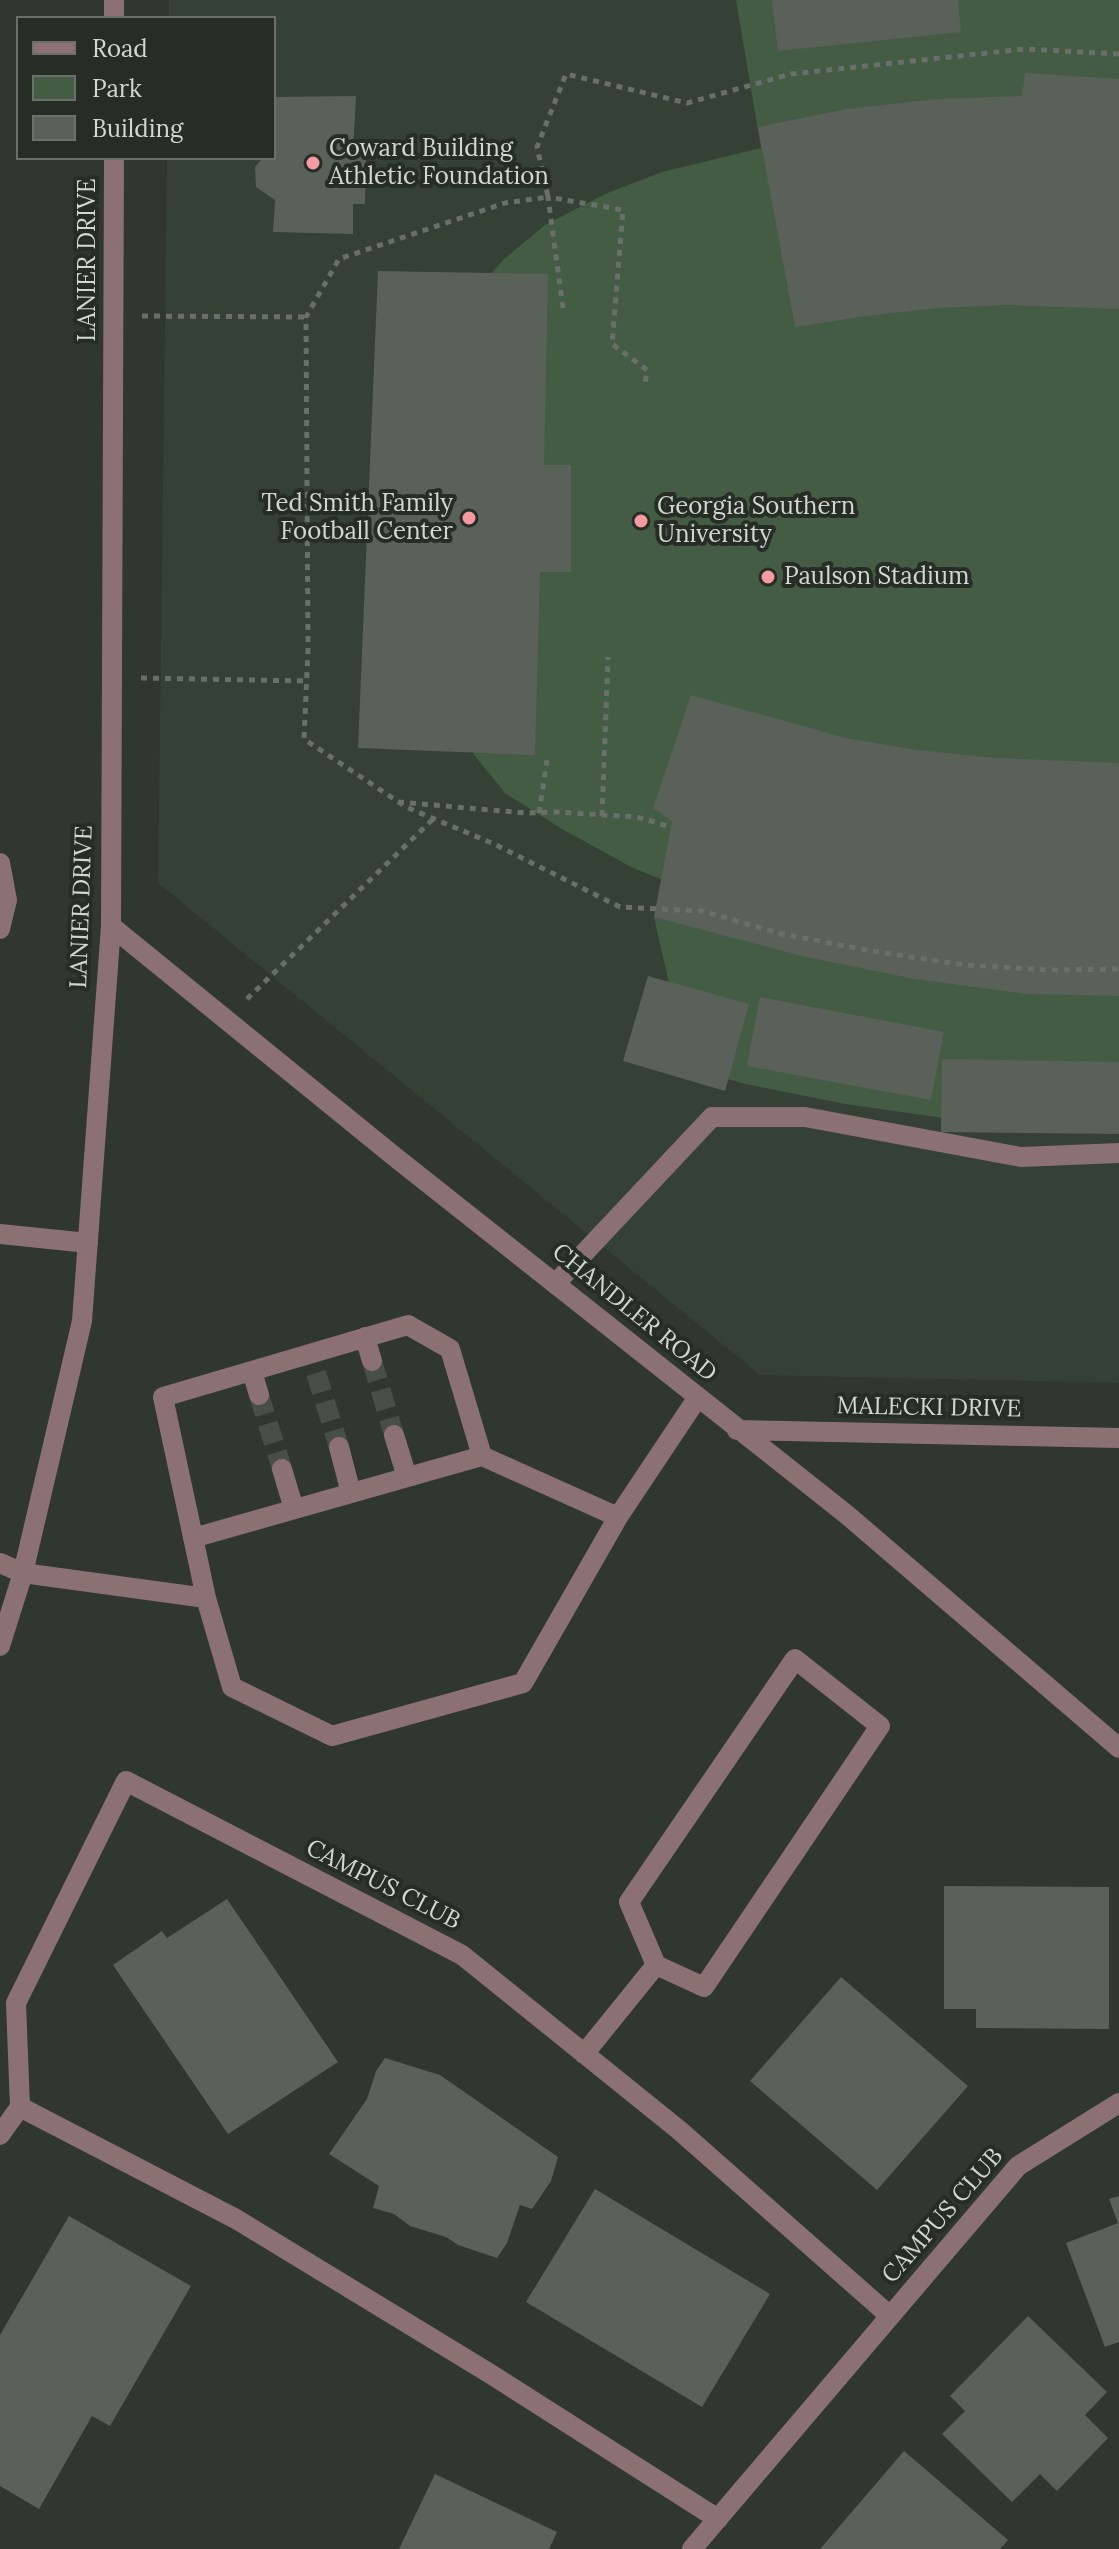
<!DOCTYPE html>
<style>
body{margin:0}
#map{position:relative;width:1119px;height:2549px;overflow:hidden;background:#2f372f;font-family:Lora,serif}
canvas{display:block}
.legend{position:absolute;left:16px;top:16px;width:260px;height:144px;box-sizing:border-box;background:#262d25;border:2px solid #6b716a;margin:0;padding:10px 14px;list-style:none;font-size:24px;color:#d2d7d2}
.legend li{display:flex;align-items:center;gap:16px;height:40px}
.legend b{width:40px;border:2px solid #6b716a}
</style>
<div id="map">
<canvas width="1119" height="2549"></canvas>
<ul class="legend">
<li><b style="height:10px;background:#8b7172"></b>Road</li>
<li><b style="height:22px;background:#445c44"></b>Park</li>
<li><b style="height:22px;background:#596158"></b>Building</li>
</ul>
</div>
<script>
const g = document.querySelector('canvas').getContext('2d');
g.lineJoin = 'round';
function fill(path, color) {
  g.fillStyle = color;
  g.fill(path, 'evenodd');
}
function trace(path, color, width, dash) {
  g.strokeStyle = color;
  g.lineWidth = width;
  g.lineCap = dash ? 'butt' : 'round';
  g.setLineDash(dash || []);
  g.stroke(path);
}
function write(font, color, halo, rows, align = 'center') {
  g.font = font + ' Lora,serif';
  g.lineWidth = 8;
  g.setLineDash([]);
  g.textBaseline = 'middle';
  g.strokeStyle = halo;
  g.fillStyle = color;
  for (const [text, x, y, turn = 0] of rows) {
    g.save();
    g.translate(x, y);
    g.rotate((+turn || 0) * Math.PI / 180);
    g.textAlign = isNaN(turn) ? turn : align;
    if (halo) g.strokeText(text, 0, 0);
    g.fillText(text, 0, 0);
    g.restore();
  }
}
fill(new Path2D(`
 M 169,0 L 1119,0 L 1119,1383 L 760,1375 L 158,883 L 167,158 L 274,158 L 274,18 L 169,18 Z`), '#344134');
fill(new Path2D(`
 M 736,0 L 1119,0 L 1119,1123 L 950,1119 L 845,1104 L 745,1084 L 688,1068 L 654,917 L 706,897 L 633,868 L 562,829 L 506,794 L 475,756 L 448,709 L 472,295 L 504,259 L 545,225 L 605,194 L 662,172 L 761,148 Z`), '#445c44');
fill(new Path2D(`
 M 772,0 L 958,0 L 961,32 L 778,51 Z
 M 1025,73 L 1119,79 L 1119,309 L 1008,305 L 937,308 L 867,316 L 795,327 L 758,127 L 847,109 L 937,99 L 1022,96 Z
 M 356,96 L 353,151 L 366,151 L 365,204 L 353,204 L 353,234 L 273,232 L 275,200 L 256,187 L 255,167 L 263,158 L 274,158 L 274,97 Z
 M 378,271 L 548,274 L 544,465 L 571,465 L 571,572 L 540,572 L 535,755 L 358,748 Z
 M 691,695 L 846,738 L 917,750 L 995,758 L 1119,763 L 1119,996 L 1028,994 L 915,979 L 806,957 L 654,917 L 672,821 L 653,808 Z
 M 648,976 L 749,1004 L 725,1091 L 623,1061 Z
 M 760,997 L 944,1032 L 931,1100 L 747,1066 Z
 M 942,1059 L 1119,1062 L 1119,1134 L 941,1132 Z
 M 944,1886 L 1109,1887 L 1109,2029 L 976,2028 L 976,2009 L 944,2009 Z
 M 227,1899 L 338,2062 L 228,2134 L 113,1965 L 162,1931 L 167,1938 Z
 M 841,1977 L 968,2086 L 877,2190 L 750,2081 Z
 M 385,2058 L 440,2075 L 558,2157 L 551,2181 L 532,2209 L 520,2205 L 507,2243 L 497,2258 L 458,2245 L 446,2237 L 410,2226 L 394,2214 L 373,2208 L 379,2186 L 329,2154 L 367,2099 L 376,2071 Z
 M 595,2189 L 770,2294 L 702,2407 L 526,2302 Z
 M 1119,2196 L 1119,2342 L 1105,2347 L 1066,2243 L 1118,2223 L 1109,2199 Z
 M 69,2216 L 191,2286 L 110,2426 L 92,2416 L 39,2509 L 0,2486 L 0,2335 Z
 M 1028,2316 L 1107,2392 L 1085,2415 L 1108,2438 L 1057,2491 L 1040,2474 L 1012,2502 L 942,2434 L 965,2411 L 950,2396 Z
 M 904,2451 L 1008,2540 L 1000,2549 L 820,2549 Z
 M 435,2474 L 557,2532 L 549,2549 L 399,2549 Z`), '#596158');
trace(new Path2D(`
 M 372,1361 L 394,1435
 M 316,1373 L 339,1447
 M 259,1395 L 282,1469`), '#474f47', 20, [20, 10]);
trace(new Path2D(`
 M 1119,54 L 1025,49 L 791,74 L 687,103 L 566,74 L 537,147 L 548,197 L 505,203 L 339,259 L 306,317 L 308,650 L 304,739 L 406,807 L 494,844 L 620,907 L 702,911 L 782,934 L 871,951 L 965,965 L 1051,970 L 1119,969
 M 563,308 L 548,197 L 623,210 L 612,344 L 647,370 L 645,384
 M 142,316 L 306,317
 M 141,678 L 307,681
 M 398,802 L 526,813 L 556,812 L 637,817 L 671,827
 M 539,813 L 547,760
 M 602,816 L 608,657
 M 247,999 L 433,819`), '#697069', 5, [6, 6]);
trace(new Path2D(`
 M 114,18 L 114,0
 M 0,863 L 7,900 L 0,929
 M 111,926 L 395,1157 L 846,1514 L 1119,1748
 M 0,1234 L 88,1243
 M 556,1283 L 712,1117 L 805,1117 L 1021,1157 L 1119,1153
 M 365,1337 L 372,1361
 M 252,1371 L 259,1395
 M 737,1430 L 1119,1438
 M 394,1435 L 407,1477
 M 339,1447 L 351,1493
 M 282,1469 L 294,1509
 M 618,1517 L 482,1456 L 450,1349 L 408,1325 L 163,1397 L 206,1598 L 232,1687 L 332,1736 L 523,1683 L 618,1517 L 698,1397
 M 193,1538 L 482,1456
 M 0,1563 L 23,1573 L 206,1598
 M 0,1646 L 23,1573 L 82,1321 L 111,926 L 114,158
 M 584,2054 L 656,1965 L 629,1902 L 795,1659 L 880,1726 L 704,1987 L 656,1965
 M 20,2107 L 236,2219 L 489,2373 L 718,2519
 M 0,2135 L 20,2107 L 16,2003 L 126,1781 L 462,1955 L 679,2130 L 890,2316
 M 692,2549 L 1018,2166 L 1119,2103`), '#8b7172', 20);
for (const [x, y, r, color] of [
 [313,163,8,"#f49aa0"],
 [469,518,8,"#f49aa0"],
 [641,521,8,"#f49aa0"],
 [768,577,8,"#f49aa0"]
]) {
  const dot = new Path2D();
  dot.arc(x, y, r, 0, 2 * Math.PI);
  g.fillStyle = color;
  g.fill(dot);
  trace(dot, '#262d25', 3);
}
write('24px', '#d2d7d2', '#262d25', [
 ["Coward Building",329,149],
 ["Athletic Foundation",329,177],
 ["Ted Smith Family",453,504,"right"],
 ["Football Center",453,532,"right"],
 ["Georgia Southern",657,507],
 ["University",657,535],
 ["Paulson Stadium",784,577]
], 'left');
write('24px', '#d2d7d2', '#262d25', [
 ["LANIER DRIVE",88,260,-90],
 ["LANIER DRIVE",82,907,-88],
 ["CHANDLER ROAD",634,1313,39],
 ["MALECKI DRIVE",929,1408,1],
 ["CAMPUS CLUB",383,1885,27],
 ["CAMPUS CLUB",943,2216,-49]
]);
</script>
